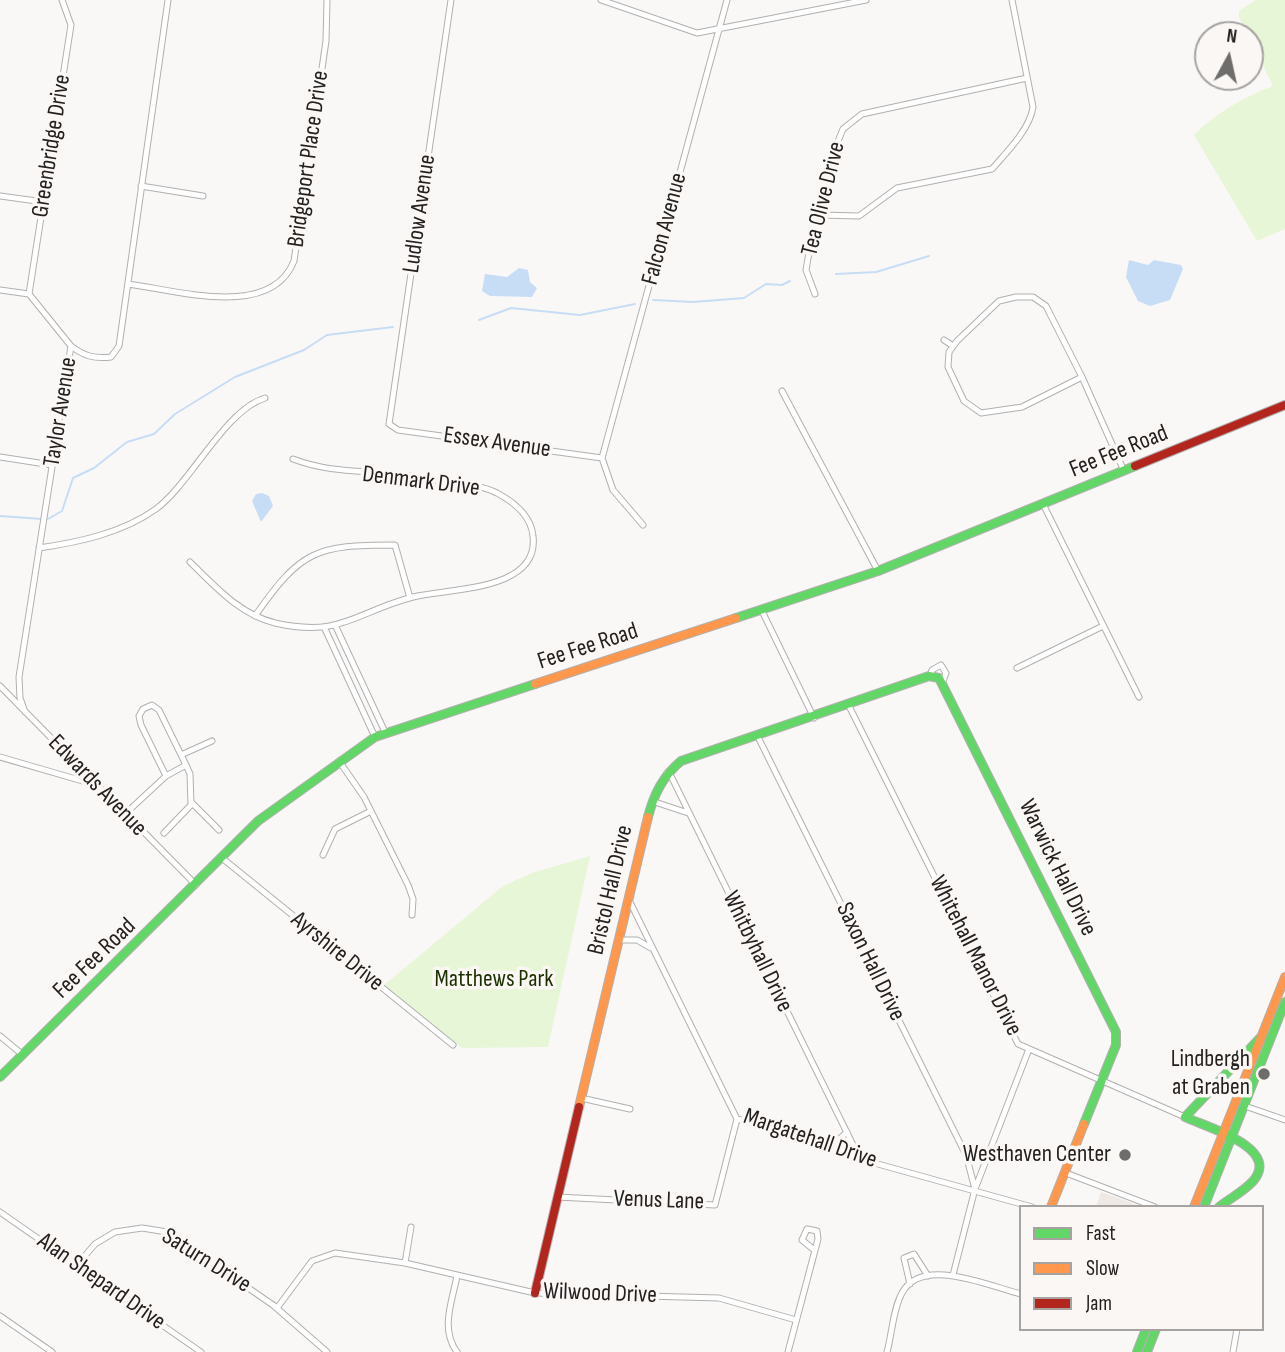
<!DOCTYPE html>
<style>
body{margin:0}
#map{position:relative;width:1285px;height:1352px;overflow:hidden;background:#faf8f6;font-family:"Sofia Sans Condensed",sans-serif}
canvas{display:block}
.legend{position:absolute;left:1019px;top:1205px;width:245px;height:126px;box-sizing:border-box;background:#fbf7f5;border:2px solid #a5a2a0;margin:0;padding:9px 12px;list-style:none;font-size:21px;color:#232221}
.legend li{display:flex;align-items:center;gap:14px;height:35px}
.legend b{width:35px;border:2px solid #a5a2a0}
.north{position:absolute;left:1194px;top:21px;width:70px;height:70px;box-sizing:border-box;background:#fbf7f5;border:2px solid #a5a2a0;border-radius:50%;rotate:8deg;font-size:19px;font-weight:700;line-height:28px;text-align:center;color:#232221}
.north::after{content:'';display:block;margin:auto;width:24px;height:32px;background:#6e6d6c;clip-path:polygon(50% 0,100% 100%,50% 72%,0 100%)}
</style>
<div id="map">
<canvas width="1285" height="1352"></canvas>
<ul class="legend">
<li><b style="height:9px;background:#63d668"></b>Fast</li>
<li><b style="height:9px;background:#ff974d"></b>Slow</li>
<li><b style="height:9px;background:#b3261e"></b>Jam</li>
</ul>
<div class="north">N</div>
</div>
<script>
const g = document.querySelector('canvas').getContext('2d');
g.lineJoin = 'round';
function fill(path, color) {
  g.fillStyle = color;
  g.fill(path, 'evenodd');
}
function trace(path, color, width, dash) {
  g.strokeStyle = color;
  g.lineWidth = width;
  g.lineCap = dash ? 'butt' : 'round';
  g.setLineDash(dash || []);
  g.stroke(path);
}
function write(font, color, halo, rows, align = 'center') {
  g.font = font + ' "Sofia Sans Condensed",sans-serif';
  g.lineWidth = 7;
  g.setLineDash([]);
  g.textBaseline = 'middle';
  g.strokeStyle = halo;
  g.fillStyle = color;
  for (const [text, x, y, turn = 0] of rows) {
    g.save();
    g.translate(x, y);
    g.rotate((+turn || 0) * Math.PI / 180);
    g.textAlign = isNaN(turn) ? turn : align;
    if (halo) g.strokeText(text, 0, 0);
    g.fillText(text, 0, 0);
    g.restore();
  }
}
fill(new Path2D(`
 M 1101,1192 L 1118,1198 L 1142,1207 L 1096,1207 Z`), '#efe9e5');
fill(new Path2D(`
 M 1256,0 L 1285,0 L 1285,229 L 1257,241 L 1194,135 C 1216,113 1244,97 1273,86 L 1239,17 L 1239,11 Z
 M 590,856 L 548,1047 L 462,1048 L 383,986 L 503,886 L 532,873 Z`), '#e6f6d6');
fill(new Path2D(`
 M 1129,260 L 1148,265 L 1154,260 L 1181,265 L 1183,269 L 1170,300 L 1150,306 L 1138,301 L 1126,277 Z
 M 519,268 L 528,270 L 530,282 L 537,288 L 532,297 L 490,296 L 482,291 L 485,274 L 507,277 Z
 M 262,493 L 269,496 L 273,506 L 261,522 L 252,501 L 256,494 Z`), '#c7ddf5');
trace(new Path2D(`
 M 836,274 L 876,272 L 929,256
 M 653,300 L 693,302 L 744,298 L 766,284 L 782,285 L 790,281
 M 479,320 L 511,308 L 580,315 L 635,304
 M 0,516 L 42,519
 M 48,519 L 62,511 L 73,478 L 94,468 L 127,442 L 154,434 L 175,414 L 235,377 L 304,350 L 327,335 L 393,327`), '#c7ddf5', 2);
const street = new Path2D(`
 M 451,0 L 389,424 L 398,430 L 602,458
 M 601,0 L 697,33 L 866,0
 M 141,186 L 203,196
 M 0,196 L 44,202
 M 820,215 L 859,216 L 897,188 L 992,169 C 1007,152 1030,129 1033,107 L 1012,0
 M 128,284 C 176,290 271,320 294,261 L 326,41 L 327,0
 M 0,290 L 29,294 L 71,346
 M 29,294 L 71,25 L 62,0
 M 815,294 L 806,270 L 808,258 L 836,146 L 843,129 L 862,114 L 1027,78
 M 1016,297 L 1033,297 L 1046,306 L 1082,377 L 1022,407 L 981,413 L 964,401 L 948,367 L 949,352 L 957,341 L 999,301 Z
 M 944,340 L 953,346
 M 1082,377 L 1124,471
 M 782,391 L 878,571
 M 0,457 L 52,465
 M 1043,504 L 1139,697
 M 643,525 L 613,490 L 602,458 L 727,0
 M 39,548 C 80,542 122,533 156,509 C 191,483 225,410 265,398
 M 190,562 C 215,586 239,614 275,623 C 342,638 355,612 413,597 C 447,588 540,592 533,536 C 531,516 514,502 497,493 C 481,485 463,484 445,482 C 430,479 414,476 398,474 C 360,470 330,473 293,459
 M 762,611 L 814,718
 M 255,616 C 301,550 316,545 395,545 L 410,598
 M 336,627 L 385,732
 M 325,629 L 375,737
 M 1017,668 L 1103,626
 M 930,676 L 932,670 L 941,665 L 946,673 L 943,681
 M 0,686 L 196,885
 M 849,706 L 1018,1044 L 1185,1117
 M 25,712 L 20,698 L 19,677 L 71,346 C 84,356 94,359 111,357 L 119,346 L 168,0
 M 758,737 L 966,1155 L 975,1189
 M 181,755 L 212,741
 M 0,757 L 93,784
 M 339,761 L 364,797 L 408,885 L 413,899 L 412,915
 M 667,773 L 672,778 L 860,1159
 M 166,776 L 141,725 L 139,716 L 143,709 L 152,705 L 159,710 L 186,765
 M 652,801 L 688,813
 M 191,802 L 219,830
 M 125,814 L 166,776 L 186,765 L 190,774 L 191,805 L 164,833
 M 323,855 L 335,829 L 371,811
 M 222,858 L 453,1045
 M 629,900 L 737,1119 L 784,1130 L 860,1159 L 1032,1207
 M 619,940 L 637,940 L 651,948
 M 0,1036 L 23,1055
 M 581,1098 L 630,1109
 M 1245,1106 L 1285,1120
 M 829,1148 L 847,1132
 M 1066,1173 L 1155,1207
 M 557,1197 L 715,1205 L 737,1119
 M 0,1212 L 201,1352
 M 405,1263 L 411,1227
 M 77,1265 L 95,1244 L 115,1232 L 142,1228 L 167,1232 L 273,1305 L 327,1352
 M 953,1275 L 975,1189 L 1029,1049
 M 457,1276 C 452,1302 440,1329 457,1352
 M 910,1284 L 904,1258 L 914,1254 L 928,1276
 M 277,1308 L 312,1261 L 335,1253 L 405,1263 L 535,1293 L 719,1298 L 796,1320
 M 0,1316 L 52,1352
 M 788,1352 L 818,1239 L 817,1231 L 807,1229 L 802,1240 L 813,1249
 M 887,1352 C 892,1334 893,1309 902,1293 C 922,1255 991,1287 1021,1294
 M 1233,1352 L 1237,1329`);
const fast = new Path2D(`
 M 736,618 L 878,571 L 1135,466
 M 648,817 C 654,794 663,776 681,761 L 929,676 L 939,678 L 1116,1032 L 1116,1045 L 1084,1124
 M 0,1077 L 258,821 L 375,737 L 535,684
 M 1204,1207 L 1285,1002
 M 1219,1207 C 1230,1198 1245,1191 1254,1180 C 1280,1147 1206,1127 1185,1117 L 1262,1036
 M 1137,1352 L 1146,1329
 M 1147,1352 L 1156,1329`);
const slow = new Path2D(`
 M 535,684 L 736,618
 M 579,1107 L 648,817
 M 1051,1207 L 1084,1124
 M 1194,1207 L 1285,977`);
const jam = new Path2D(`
 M 1135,466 L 1285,405
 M 535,1293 L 579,1107`);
trace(street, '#b1b0af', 7);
trace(fast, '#b1b0af', 10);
trace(slow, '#b1b0af', 10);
trace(jam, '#b1b0af', 10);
trace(street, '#fefefe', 5);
trace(fast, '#63d668', 8);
trace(slow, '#ff974d', 8);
trace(jam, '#b3261e', 8);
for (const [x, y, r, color] of [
 [1264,1074,7,"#6e6d6c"],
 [1125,1155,7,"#6e6d6c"]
]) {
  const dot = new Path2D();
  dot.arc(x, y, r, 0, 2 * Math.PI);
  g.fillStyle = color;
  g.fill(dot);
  trace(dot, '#fbf7f5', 2.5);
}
write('24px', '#232221', '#fbf7f5', [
 ["Greenbridge Drive",52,146,-81],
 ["Bridgeport Place Drive",309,159,-82],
 ["Tea Olive Drive",824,199,-76],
 ["Ludlow Avenue",420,214,-82],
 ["Falcon Avenue",665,229,-75],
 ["Taylor Avenue",61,412,-81],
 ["Essex Avenue",497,443,8],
 ["Fee Fee Road",1119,452,-22],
 ["Denmark Drive",421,482,7],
 ["Fee Fee Road",588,647,-18],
 ["Edwards Avenue",97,786,46],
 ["Warwick Hall Drive",1057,868,64],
 ["Bristol Hall Drive",611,890,-77],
 ["Ayrshire Drive",337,952,39],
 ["Whitbyhall Drive",757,952,64],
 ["Whitehall Manor Drive",975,956,63],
 ["Fee Fee Road",95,959,-44],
 ["Saxon Hall Drive",870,962,64],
 ["Margatehall Drive",810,1139,19],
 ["Venus Lane",659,1201,2],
 ["Saturn Drive",206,1261,32],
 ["Alan Shepard Drive",101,1282,35],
 ["Wilwood Drive",600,1294,2]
]);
write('24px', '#1b3100', '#fbf7f5', [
 ["Matthews Park",494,980]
]);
write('24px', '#232221', '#fbf7f5', [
 ["Lindbergh",1250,1060],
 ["at Graben",1250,1088],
 ["Westhaven Center",1111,1155]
], 'right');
</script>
